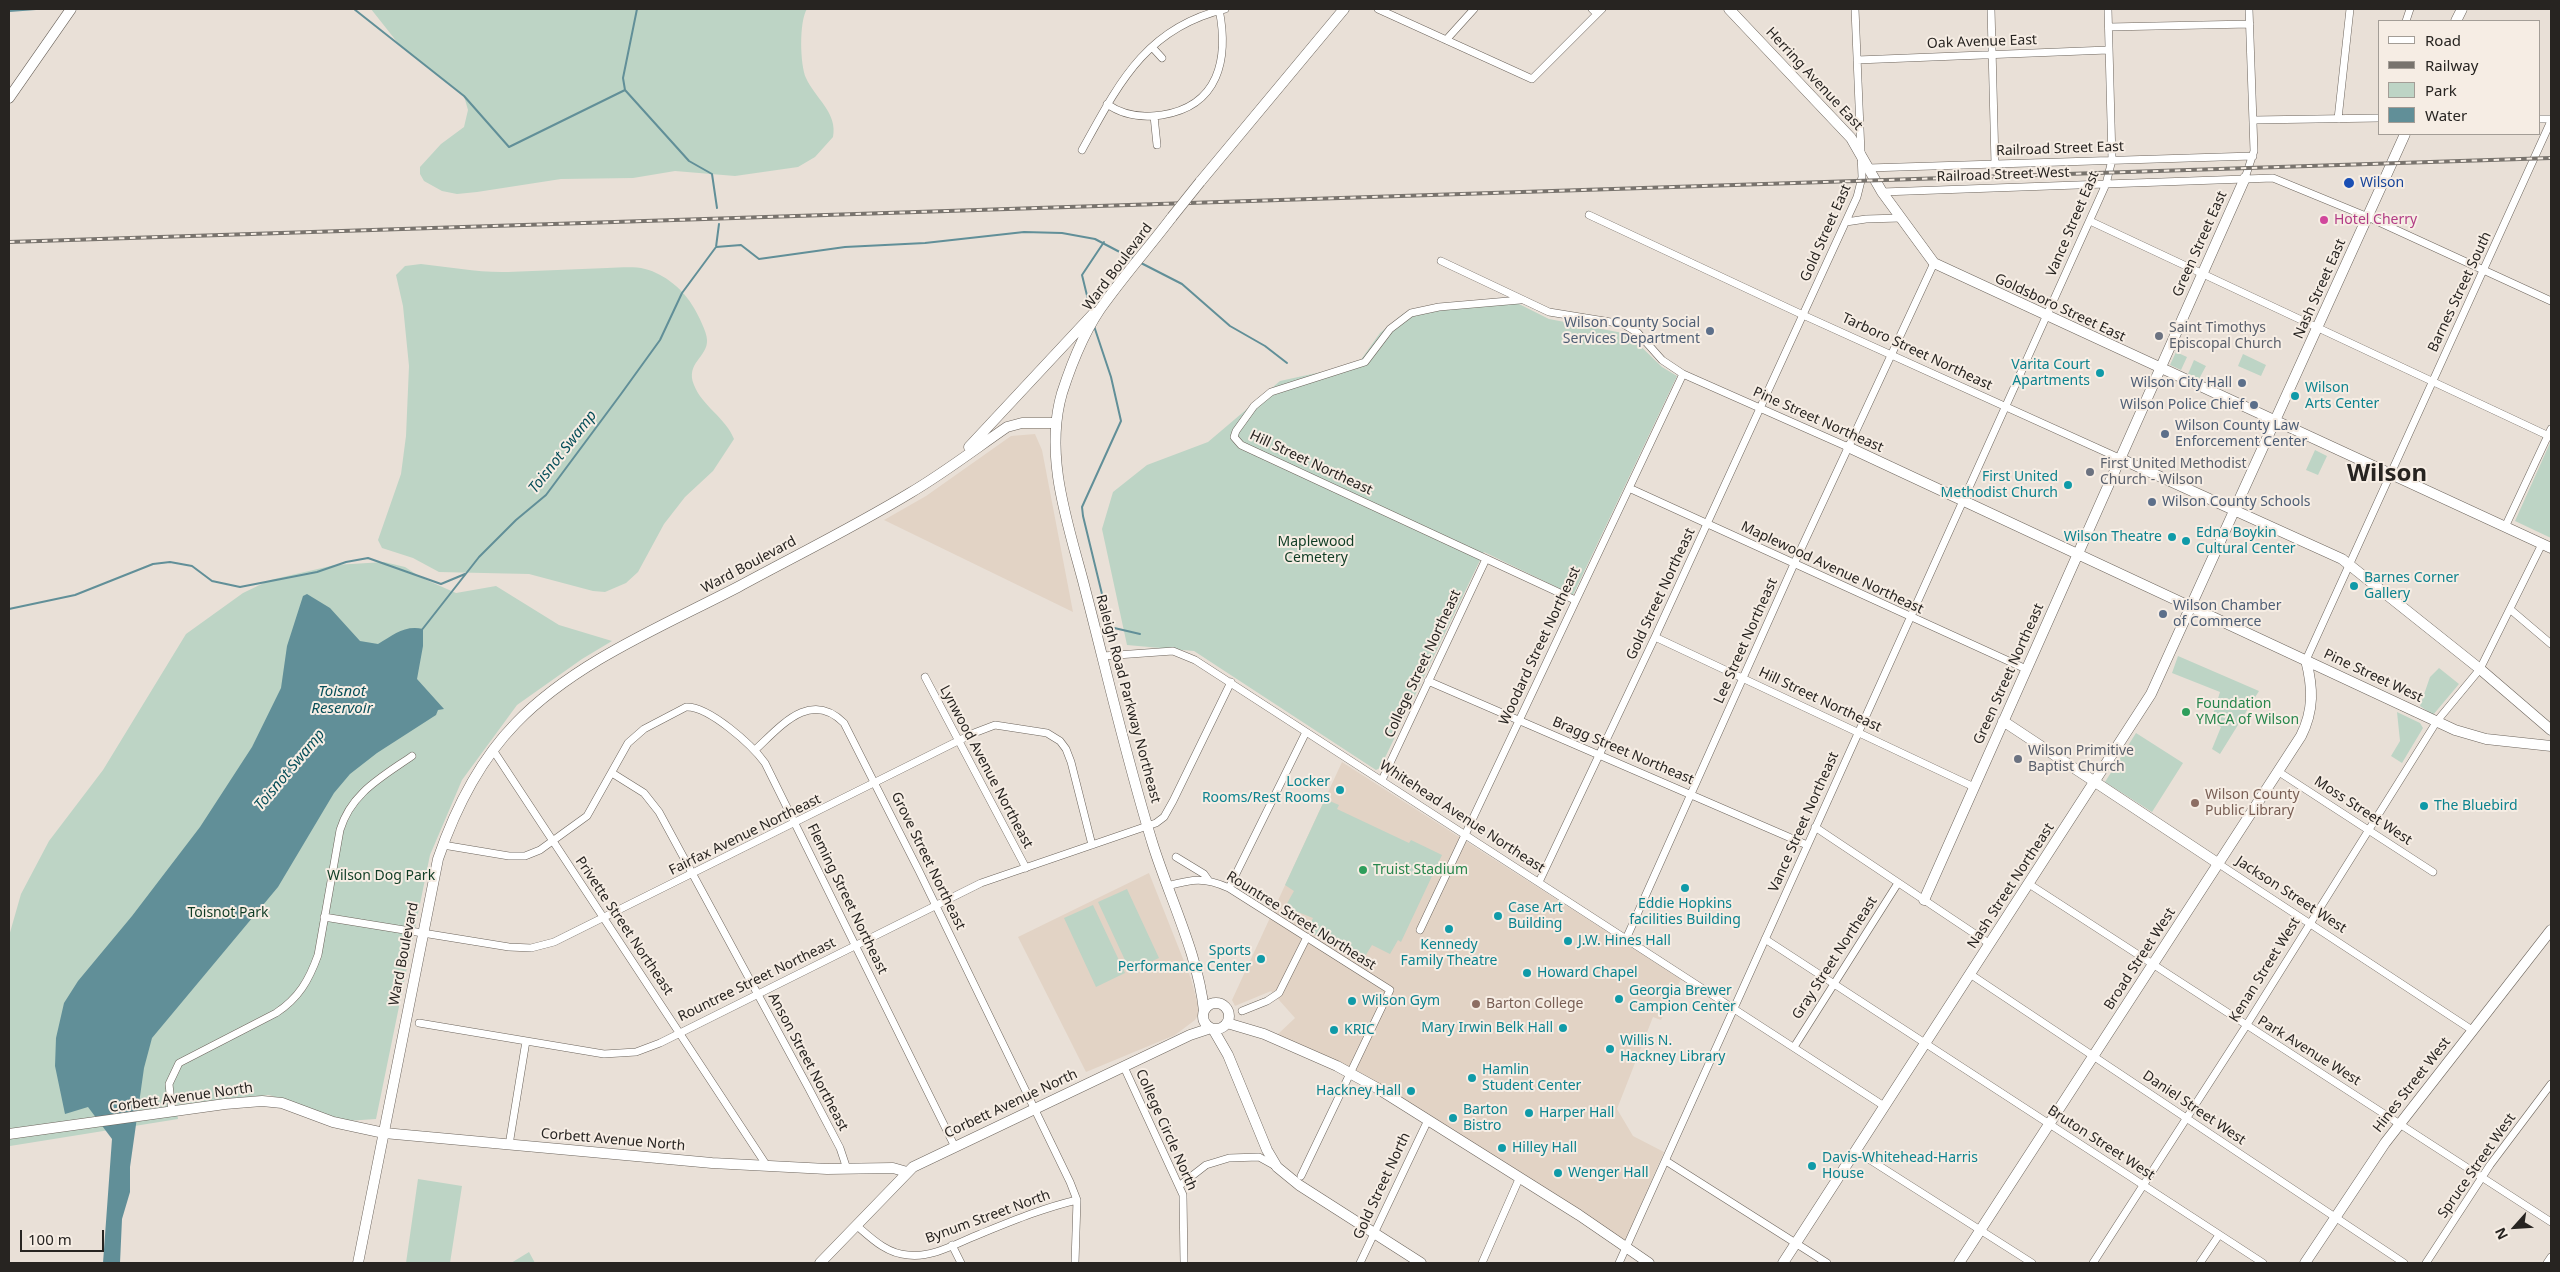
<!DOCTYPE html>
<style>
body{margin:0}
#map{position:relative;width:2560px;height:1272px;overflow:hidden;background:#e9e0d7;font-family:"Noto Sans",sans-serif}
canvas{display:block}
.frame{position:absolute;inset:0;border:10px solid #272421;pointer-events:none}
.legend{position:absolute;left:2378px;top:20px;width:162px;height:115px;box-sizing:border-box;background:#f6ede4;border:1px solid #a39d96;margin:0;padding:6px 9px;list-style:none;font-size:15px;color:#272421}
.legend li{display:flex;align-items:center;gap:10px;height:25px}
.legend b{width:25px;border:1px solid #a39d96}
.north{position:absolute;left:2490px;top:1202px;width:50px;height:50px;-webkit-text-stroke:4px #f6ede4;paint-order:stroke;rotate:244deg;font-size:14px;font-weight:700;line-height:20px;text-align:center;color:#272421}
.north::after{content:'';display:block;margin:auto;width:18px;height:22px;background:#272421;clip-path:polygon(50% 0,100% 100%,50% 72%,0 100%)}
.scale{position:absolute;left:20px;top:1230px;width:84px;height:22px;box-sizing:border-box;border:2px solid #272421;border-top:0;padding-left:6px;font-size:15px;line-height:18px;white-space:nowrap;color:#272421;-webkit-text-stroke:4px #f6ede4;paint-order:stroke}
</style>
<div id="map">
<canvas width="2560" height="1272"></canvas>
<div class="frame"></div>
<ul class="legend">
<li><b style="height:6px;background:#fff"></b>Road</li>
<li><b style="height:6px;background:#78736d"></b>Railway</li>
<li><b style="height:14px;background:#bdd4c5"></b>Park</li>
<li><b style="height:14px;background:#618f98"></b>Water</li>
</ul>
<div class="north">N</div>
<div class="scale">100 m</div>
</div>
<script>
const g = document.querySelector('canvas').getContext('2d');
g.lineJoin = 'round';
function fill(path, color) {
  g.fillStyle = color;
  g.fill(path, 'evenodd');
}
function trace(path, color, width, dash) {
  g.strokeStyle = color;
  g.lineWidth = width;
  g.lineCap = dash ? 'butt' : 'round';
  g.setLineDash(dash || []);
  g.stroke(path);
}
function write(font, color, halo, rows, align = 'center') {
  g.font = font + ' "Noto Sans",sans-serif';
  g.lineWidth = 4;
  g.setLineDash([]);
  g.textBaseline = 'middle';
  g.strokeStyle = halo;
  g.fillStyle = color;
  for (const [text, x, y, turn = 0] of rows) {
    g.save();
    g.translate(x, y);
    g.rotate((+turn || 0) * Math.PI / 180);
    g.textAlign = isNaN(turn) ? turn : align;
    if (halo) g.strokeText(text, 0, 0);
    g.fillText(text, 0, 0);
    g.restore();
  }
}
fill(new Path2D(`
 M 1035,434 L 1042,450 L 1073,612 L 884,520 L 926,496 L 1011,436 Z
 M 1342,762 L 1681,979 L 1661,1020 L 1653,1017 L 1617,1109 L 1633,1136 L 1664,1152 L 1624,1243 L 1426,1114 L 1277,1035 L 1295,1018 L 1271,991 L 1235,1006 L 1232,1000 Z
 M 1149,873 L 1191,979 L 1200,1012 L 1195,1020 L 1175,1035 L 1086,1072 L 1018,937 Z`), '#e2d3c5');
fill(new Path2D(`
 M 371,9 L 807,9 C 799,21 800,65 806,78 C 815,98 838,113 833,137 L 815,157 L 798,167 L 735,176 L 675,171 L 633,178 L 561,179 L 477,192 L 457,194 L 442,191 L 424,181 L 420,174 L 420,167 L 441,144 L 464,127 L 468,110 L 464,96 L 401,47 Z
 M 421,264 C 450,267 480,273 508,272 C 541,271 574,269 607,268 C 619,268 633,266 645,269 C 665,274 684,290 694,308 C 698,315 707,332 707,340 C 708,357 685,363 694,385 C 702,406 726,418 734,439 L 713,471 L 685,497 L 664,524 L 638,572 L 626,583 L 605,592 L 593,591 L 529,574 L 439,572 L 413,558 L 382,548 L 378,540 L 401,474 L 406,436 L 409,366 L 403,306 L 396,275 L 405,266 Z
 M 1493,300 L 1519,304 L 1549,319 L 1628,334 L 1662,367 L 1677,376 L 1573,595 L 1484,552 L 1380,768 L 1376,770 L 1194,651 L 1127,645 L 1102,529 L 1113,492 L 1147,465 L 1208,442 L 1280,381 L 1335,369 L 1360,361 L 1380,333 L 1403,314 L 1436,305 Z
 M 2176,352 L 2187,357 L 2181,370 L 2170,365 Z
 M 2243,354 L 2266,365 L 2261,376 L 2238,366 Z
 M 2194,360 L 2206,366 L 2199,379 L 2188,374 Z
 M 2550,443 L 2551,443 L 2551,538 L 2515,521 Z
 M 2315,450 L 2327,456 L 2318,475 L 2306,470 Z
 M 384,562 L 405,567 L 422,578 L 456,593 L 496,586 L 559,625 L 612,641 L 582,659 L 517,705 L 462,780 L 430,855 L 376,1119 L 346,1121 L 269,1095 L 176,1105 L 178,1119 L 10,1146 L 9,936 L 21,894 L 49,841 L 103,770 L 186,634 L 243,593 L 270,580 L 335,565 Z
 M 2178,656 L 2259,691 L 2220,754 L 2212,749 L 2221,727 L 2211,721 L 2220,692 L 2172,673 Z
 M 2439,668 L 2459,684 L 2433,715 L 2420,706 L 2430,677 Z
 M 2397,712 L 2420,723 L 2423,728 L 2402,763 L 2391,756 L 2400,741 Z
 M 2136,733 L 2183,763 L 2152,812 L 2105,782 Z
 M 1325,799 L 1339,805 L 1337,809 L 1409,843 L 1411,840 L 1442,855 L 1401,942 L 1398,940 L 1390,954 L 1372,945 L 1364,958 L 1307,931 L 1313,918 L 1285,907 L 1294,891 L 1285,885 Z
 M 1127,889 L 1159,958 L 1130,971 L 1098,902 Z
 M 1093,905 L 1125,973 L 1096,987 L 1064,918 Z
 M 418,1179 L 462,1186 L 450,1263 L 406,1263 Z
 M 529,1252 L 535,1263 L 511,1263 Z`), '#bdd4c5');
fill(new Path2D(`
 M 307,594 L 330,608 L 360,641 L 378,644 C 394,635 404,625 423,629 L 423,646 L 417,679 L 444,709 L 438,710 L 436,715 L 377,753 L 350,774 L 334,793 L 278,887 L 152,1038 L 144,1068 L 130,1167 L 130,1192 L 122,1219 L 120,1263 L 103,1263 L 112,1139 L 88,1107 L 65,1114 L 55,1066 L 56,1038 L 64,1003 L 78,981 L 132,916 L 200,827 L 252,747 L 281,688 L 287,646 L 303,596 Z`), '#618f98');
trace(new Path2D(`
 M 354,9 L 464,96 L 509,147 L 625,90
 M 637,9 L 623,78 L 625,90 L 689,161 L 712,174 L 717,208
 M 9,11 L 36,9
 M 716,247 L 741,245 L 759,259 L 845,247 L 925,243 L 1024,232 L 1062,233 L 1095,239 L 1133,259
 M 1141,263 L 1182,284 L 1230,326 L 1265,346 L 1287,363
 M 1091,312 L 1082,275 L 1104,242
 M 1094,326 L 1111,377 L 1121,421 L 1082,507 L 1083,516 L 1110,627 L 1140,634
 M 9,609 L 75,595 L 153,564 L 170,562 L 192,566 L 212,581 L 240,587 L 317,572 L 346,562 L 368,558 L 441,584 L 465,574
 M 421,631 L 479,557 L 516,520 L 546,495 L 621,394 L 660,340 L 682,293 L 716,247 L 719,224`), '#618f98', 2);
const street = new Path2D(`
 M 1378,9 L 1532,79 L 1602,9
 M 1592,9 L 1597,14
 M 1991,9 L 1995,164
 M 2406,21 L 2410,9
 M 2109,27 L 2250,24
 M 1446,40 L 1474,9
 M 1152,47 L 1162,58
 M 1857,60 L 2108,50
 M 1107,104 C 1124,116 1142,118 1162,115 C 1219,106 1229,59 1219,9
 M 1154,116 L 1157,145
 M 2338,119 L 2350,9
 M 2539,119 L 2551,119
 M 2254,120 L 2379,118
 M 1082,150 C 1118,85 1145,28 1225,9
 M 1868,168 L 2253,156
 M 2245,178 L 2254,151 L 2249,9
 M 1882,192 L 2273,178 L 2368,217 L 2551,301
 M 1589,215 L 1803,315 L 2119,458
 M 2090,221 L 2551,437
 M 1846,222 L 1866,219 L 1900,218
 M 1441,261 L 1549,312 L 1623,324 L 1638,333 L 1662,360 L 1683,374 L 1848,447
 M 1520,300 L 1439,307 L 1411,313 L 1390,329 L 1365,362 L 1271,392 L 1254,406 L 1236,431 L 1234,437 L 1241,445 L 1575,600
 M 1629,488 L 2026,669
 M 2505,527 L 2551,429
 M 2511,610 L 2551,644
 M 1655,637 L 1974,787
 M 1103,656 L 1173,651 L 1195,660 L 1884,1106
 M 2306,660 L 2551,121
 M 925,677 L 1026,868
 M 1428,681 L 1807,845
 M 493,750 L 767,1166
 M 755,750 C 780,727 810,689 844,723 L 919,871 L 1070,1182 L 1077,1200 L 1075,1263
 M 2279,772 L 2433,872
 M 612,773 L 644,793 L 659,812 L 808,1087 L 840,1148 L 847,1169
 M 1382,780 L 1486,559
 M 1815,827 L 1990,944
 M 443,845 L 509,856 L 525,856 L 540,850 L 587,816 L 628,743 L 644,729 L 686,707 C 709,706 752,745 765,763 L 954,1145
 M 1176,857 L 1204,874 L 1209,881
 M 2219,864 L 2472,1030
 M 1539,882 L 1655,637 L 1857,197 L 1862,177 L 1855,9
 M 2029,884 L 2551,1222
 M 1167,886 C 1193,879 1204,877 1229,888 L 1390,990 L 1301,1176
 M 1229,888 L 1306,732
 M 324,917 L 509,947 L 531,948 L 554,942 L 974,733 L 995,725 L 1047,733 L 1060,741 L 1066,749 L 1071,762 L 1092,845
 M 1420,930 L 1683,374
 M 1626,939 L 1794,564 L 1934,263
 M 1765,939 L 2263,1263
 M 1970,974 L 2404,1263
 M 1242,1011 L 1267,1001 L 1279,993 L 1307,937
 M 419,1023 L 604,1054 L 636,1052 L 660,1043 L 981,883 L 1156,823 L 1164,817 L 1173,801 L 1231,682
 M 1794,1047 L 1898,883
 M 1124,1067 L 1183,1195 L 1184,1263
 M 172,1112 L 169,1084 L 179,1063 L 276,1013 C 299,998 309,980 318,955 L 340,830 C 351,793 382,777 412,756
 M 509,1145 L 526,1041
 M 1856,1151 L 2032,1263
 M 1666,1161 L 1827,1263
 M 1179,1186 L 1206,1165 L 1229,1158 L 1259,1157 L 1277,1167
 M 856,1225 C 871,1238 887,1254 908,1255 C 933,1258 957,1243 980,1234 C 1012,1221 1043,1208 1077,1200
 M 952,1245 L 961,1263
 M 1360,1263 L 1428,1120
 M 1482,1263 L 1519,1179
 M 1619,1263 L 2106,184 L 2112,160 L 2108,9
 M 2093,1263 L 2246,1026 L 2437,721 L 2480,669 L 2542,544
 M 2200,1263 L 2219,1235
 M 2426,1263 L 2490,1165 L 2551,1084
 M 2547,1263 L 2551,1257`);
const secondary = new Path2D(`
 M 1729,9 L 1851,138 L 1882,192 L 1934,263 L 2551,548
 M 2456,21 L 2462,9
 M 9,98 L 71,9
 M 1200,182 L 1344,9
 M 1172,217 C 1150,246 1127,272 1106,301 C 1086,327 1072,362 1062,393 C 1044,455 1067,521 1083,581 C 1106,669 1126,758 1153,845 C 1170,899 1198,954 1204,1011
 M 969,447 L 1094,313
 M 1848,447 L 2455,730 L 2486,739 L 2551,746
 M 2119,458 L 2342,559 L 2480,669 L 2551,730
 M 2003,721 L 2219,864
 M 1924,900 L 2245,178
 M1203 1016a13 13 0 1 1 26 0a13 13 0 1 1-26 0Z
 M 1227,1023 L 1264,1034 L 1337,1066 L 1377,1088 L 1579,1215 L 1649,1263
 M 1213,1029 L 1228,1055 L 1267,1150 L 1277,1167 L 1299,1185 L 1421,1263
 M 9,1134 L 225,1104 L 262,1101 L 282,1103 L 333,1122 L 384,1133 L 712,1163 L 827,1169 L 893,1168 L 907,1172
 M 358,1263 L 438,859 C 455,809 479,761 516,723 C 575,662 663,626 738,587 C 795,556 854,527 910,493 C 944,473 975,449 1007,427 L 1022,423 L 1056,423
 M 820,1263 L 913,1167 L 1190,1035 L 1211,1028
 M 1783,1263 L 2151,694 L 2405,134
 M 1959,1263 L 2301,736 C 2314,710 2313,688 2306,660`);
const primary = new Path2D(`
 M 2305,1263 L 2385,1143 L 2551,930`);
trace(street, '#6c645c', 8);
trace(secondary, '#6c645c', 11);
trace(primary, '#6c645c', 11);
trace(street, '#fff', 7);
trace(secondary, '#fff', 10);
trace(primary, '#fff', 10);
const rail = new Path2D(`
 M 9,242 L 2551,158`);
trace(rail, '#78736d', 4);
trace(rail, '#f6ede4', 2, [5.5]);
const secondaryBridge = new Path2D(`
 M 1172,217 L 1200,182`);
trace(secondaryBridge, '#6c645c', 11, []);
trace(secondaryBridge, '#fff', 10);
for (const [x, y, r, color] of [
 [2349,183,6,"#1a4fb4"],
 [2324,220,5,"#d1479c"],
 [1710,331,5,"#5c6f8a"],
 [2159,336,5,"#6b7280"],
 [2100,373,5,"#0f9aa8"],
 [2242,383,5,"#5c6f8a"],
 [2295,396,5,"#0f9aa8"],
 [2254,405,5,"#5c6f8a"],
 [2165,434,5,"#5c6f8a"],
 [2090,472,5,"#6b7280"],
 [2068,485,5,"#0f9aa8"],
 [2152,502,5,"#5c6f8a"],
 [2172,537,5,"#0f9aa8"],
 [2186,541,5,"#0f9aa8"],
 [2354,586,5,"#0f9aa8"],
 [2163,614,5,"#5c6f8a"],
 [2186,712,5,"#2e9e5b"],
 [2018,759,5,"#6b7280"],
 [1340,790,5,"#0f9aa8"],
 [2195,803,5,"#8d6e63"],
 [2424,806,5,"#0f9aa8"],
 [1363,870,5,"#2e9e5b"],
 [1685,888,5,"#0f9aa8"],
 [1498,916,5,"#0f9aa8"],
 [1449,929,5,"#0f9aa8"],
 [1568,941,5,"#0f9aa8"],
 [1261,959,5,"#0f9aa8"],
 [1527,973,5,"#0f9aa8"],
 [1619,999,5,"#0f9aa8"],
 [1352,1001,5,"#0f9aa8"],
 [1476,1004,5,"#8d6e63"],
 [1563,1028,5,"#0f9aa8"],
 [1334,1030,5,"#0f9aa8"],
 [1610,1049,5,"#0f9aa8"],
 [1472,1078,5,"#0f9aa8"],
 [1411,1091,5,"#0f9aa8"],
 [1529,1113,5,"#0f9aa8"],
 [1453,1118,5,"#0f9aa8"],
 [1502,1148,5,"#0f9aa8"],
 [1812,1166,5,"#0f9aa8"],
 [1558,1173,5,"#0f9aa8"]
]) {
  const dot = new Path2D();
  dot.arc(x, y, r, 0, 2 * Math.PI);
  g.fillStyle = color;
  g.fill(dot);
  trace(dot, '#f6ede4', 2);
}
write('14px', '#272421', '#f6ede4', [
 ["Oak Avenue East",1982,42,-2],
 ["Herring Avenue East",1814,79,47],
 ["Railroad Street East",2060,149,-2],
 ["Railroad Street West",2003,175,-2],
 ["Vance Street East",2073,224,-67],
 ["Gold Street East",1826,233,-66],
 ["Green Street East",2200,244,-66],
 ["Ward Boulevard",1118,267,-53],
 ["Nash Street East",2320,289,-66],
 ["Barnes Street South",2460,292,-65],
 ["Goldsboro Street East",2060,308,25],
 ["Tarboro Street Northeast",1917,352,25],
 ["Pine Street Northeast",1818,420,24],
 ["Hill Street Northeast",1311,463,25],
 ["Ward Boulevard",749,565,-28],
 ["Maplewood Avenue Northeast",1832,568,25],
 ["Gold Street Northeast",1661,594,-65],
 ["Lee Street Northeast",1746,641,-66],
 ["Woodard Street Northeast",1540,646,-65],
 ["College Street Northeast",1423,664,-65],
 ["Green Street Northeast",2009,674,-66],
 ["Pine Street West",2373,676,25],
 ["Raleigh Road Parkway Northeast",1128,699,75],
 ["Hill Street Northeast",1820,700,25],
 ["Bragg Street Northeast",1623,751,23],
 ["Lynwood Avenue Northeast",986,767,62],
 ["Moss Street West",2363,811,33],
 ["Whitehead Avenue Northeast",1462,817,33],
 ["Vance Street Northeast",1804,822,-66],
 ["Fairfax Avenue Northeast",745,835,-26],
 ["Grove Street Northeast",928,861,64],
 ["Nash Street Northeast",2011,886,-57],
 ["Jackson Street West",2291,895,33],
 ["Fleming Street Northeast",847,899,64],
 ["Rountree Street Northeast",1301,921,32],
 ["Privette Street Northeast",624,926,56],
 ["Ward Boulevard",404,954,-79],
 ["Gray Street Northeast",1835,958,-57],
 ["Broad Street West",2140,959,-57],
 ["Kenan Street West",2265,970,-58],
 ["Rountree Street Northeast",757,980,-26],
 ["Park Avenue West",2309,1051,32],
 ["Anson Street Northeast",808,1062,62],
 ["Hines Street West",2412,1085,-52],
 ["Corbett Avenue North",181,1098,-8],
 ["Corbett Avenue North",1011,1104,-25],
 ["Daniel Street West",2194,1108,34],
 ["College Circle North",1166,1130,66],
 ["Corbett Avenue North",613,1140,5],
 ["Bruton Street West",2101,1143,33],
 ["Spruce Street West",2477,1166,-55],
 ["Gold Street North",1382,1186,-65],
 ["Bynum Street North",988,1217,-20]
]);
write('14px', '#164399', '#f6ede4', [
 ["Wilson",2360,183]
], 'left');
write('14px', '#b23c85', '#f6ede4', [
 ["Hotel Cherry",2334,220]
], 'left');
write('14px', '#4e5e75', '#f6ede4', [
 ["Wilson County Social",1700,323],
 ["Services Department",1700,339],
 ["Wilson City Hall",2232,383],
 ["Wilson Police Chief",2244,405],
 ["Wilson County Law",2175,426,"left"],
 ["Enforcement Center",2175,442,"left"],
 ["Wilson County Schools",2162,502,"left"],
 ["Wilson Chamber",2173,606,"left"],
 ["of Commerce",2173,622,"left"]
], 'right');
write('14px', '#5b616d', '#f6ede4', [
 ["Saint Timothys",2169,328],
 ["Episcopal Church",2169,344],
 ["First United Methodist",2100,464],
 ["Church - Wilson",2100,480],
 ["Wilson Primitive",2028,751],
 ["Baptist Church",2028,767]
], 'left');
write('14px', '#0d838f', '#f6ede4', [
 ["Varita Court",2090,365,"right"],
 ["Apartments",2090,381,"right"],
 ["Wilson",2305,388],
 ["Arts Center",2305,404],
 ["First United",2058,477,"right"],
 ["Methodist Church",2058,493,"right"],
 ["Edna Boykin",2196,533],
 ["Cultural Center",2196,549],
 ["Wilson Theatre",2162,537,"right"],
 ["Barnes Corner",2364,578],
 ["Gallery",2364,594],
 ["Locker",1330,782,"right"],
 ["Rooms/Rest Rooms",1330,798,"right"],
 ["The Bluebird",2434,806],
 ["Eddie Hopkins",1685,904,"center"],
 ["facilities Building",1685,920,"center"],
 ["Case Art",1508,908],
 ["Building",1508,924],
 ["J.W. Hines Hall",1578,941],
 ["Kennedy",1449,945,"center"],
 ["Family Theatre",1449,961,"center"],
 ["Sports",1251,951,"right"],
 ["Performance Center",1251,967,"right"],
 ["Howard Chapel",1537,973],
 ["Georgia Brewer",1629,991],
 ["Campion Center",1629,1007],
 ["Wilson Gym",1362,1001],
 ["Mary Irwin Belk Hall",1553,1028,"right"],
 ["KRIC",1344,1030],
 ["Willis N.",1620,1041],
 ["Hackney Library",1620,1057],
 ["Hamlin",1482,1070],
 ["Student Center",1482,1086],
 ["Hackney Hall",1401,1091,"right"],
 ["Barton",1463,1110],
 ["Bistro",1463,1126],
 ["Harper Hall",1539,1113],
 ["Hilley Hall",1512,1148],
 ["Davis-Whitehead-Harris",1822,1158],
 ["House",1822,1174],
 ["Wenger Hall",1568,1173]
], 'left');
write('14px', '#0f3c24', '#f6ede4', [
 ["Maplewood",1316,542],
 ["Cemetery",1316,558],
 ["Wilson Dog Park",381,876],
 ["Toisnot Park",228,913]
]);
write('14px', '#27864d', '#f6ede4', [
 ["Foundation",2196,704],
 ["YMCA of Wilson",2196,720],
 ["Truist Stadium",1373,870]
], 'left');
write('14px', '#785e54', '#f6ede4', [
 ["Wilson County",2205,795],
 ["Public Library",2205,811],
 ["Barton College",1486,1004]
], 'left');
write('italic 15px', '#064e59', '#f6ede4', [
 ["Toisnot Swamp",563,452,-52],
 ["Toisnot",342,692],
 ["Reservoir",342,709],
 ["Toisnot Swamp",290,770,-50]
]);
write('bold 24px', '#272421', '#f6ede4', [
 ["Wilson",2387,474]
]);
</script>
